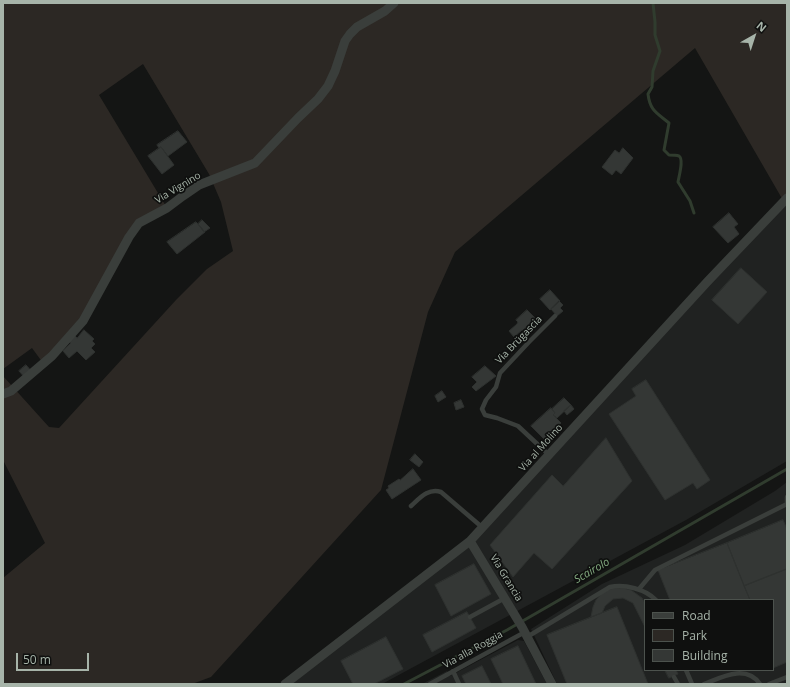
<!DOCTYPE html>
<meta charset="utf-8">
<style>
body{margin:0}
#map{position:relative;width:790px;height:687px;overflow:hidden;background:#141514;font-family:"Open Sans",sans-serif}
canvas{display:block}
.frame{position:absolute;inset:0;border:4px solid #a7b4a9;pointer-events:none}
.legend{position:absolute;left:644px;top:599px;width:130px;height:72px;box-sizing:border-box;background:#0f100f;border:1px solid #4c524d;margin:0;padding:5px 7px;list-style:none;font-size:12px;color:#a7b4a9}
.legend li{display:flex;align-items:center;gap:8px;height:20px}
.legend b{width:20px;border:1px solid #4c524d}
.north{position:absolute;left:734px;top:16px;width:40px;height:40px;-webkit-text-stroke:3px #0f100f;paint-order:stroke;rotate:39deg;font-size:11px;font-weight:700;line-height:16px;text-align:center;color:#a7b4a9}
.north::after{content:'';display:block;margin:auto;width:14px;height:18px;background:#a7b4a9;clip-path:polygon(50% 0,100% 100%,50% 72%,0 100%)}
.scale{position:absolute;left:16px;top:653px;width:73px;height:18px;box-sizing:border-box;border:2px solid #a7b4a9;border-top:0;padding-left:5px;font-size:12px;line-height:14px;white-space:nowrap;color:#a7b4a9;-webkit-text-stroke:3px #0f100f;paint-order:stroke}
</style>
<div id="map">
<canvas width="790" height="687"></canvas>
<div class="frame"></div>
<ul class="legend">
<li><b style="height:5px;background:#3a3e3b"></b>Road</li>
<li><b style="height:11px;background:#2c2824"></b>Park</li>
<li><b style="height:11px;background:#343735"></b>Building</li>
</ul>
<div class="north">N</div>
<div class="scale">50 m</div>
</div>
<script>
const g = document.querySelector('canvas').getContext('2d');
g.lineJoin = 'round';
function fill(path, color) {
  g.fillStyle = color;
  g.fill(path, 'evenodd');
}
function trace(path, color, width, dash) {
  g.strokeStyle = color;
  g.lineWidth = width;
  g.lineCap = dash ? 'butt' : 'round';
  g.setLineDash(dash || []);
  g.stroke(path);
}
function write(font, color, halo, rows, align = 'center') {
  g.font = font + ' "Open Sans",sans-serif';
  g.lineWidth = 3.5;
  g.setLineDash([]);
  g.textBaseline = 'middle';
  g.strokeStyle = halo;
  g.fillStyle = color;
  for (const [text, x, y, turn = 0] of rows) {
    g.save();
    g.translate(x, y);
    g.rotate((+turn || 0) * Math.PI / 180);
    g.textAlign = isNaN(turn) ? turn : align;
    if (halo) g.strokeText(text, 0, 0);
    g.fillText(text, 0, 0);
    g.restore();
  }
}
fill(new Path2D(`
 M 787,198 L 787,461 L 686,520 L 382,684 L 285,684 L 470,541 Z
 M 787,482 L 787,684 L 557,684 L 531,629 L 602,584 L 685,545 L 775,491 ZM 645,600 L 773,600 L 773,670 L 645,670 Z
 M 518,640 L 524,641 L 547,684 L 422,684 L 447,671 L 450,676 Z`), '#202221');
fill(new Path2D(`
 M 3,3 L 787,3 L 787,198 L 784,202 L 695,48 L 455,252 L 428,312 L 381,490 L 211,677 L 192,684 L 3,684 L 3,578 L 45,543 L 3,460 L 3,376 L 49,427 L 59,428 L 176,300 L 207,269 L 233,251 L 221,202 L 209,174 L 143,64 L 99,95 L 167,208 L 139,223 L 83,321 L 43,363 L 32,348 L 3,369 Z`), '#2c2824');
trace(new Path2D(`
 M 653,3 L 655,22 L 655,35 L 660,51 L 653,71 L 652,87 L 648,94 C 650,111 657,113 669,123 L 664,150 L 669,155 C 671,155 676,155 679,156 C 684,159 679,176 678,182 L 690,201 L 694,213
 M 404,684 L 507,630 L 787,469`), '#303c2e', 3);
const building = new Path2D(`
 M 178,131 L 187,142 L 168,156 L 161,147 L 159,148 L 157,145 Z
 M 161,147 L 174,165 L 162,174 L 148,156 Z
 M 623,148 L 633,158 L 621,174 L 616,170 L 612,175 L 602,167 L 615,150 L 619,153 Z
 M 729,213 L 738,224 L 734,227 L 739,234 L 728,243 L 713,227 Z
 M 202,220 L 210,228 L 204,232 L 198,224 Z
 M 196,222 L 205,232 L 177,254 L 167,242 Z
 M 741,268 L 767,292 L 738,324 L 712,300 Z
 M 550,290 L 560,301 L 550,310 L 540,299 Z
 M 559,301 L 563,305 L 560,308 L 563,311 L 557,316 L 551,309 Z
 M 527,310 L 540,323 L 528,334 L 526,334 L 522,330 L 514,337 L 509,331 L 517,324 L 518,322 L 516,320 Z
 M 84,330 L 94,339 L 92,341 L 95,344 L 91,348 L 95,352 L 86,360 L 77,351 L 69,358 L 63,351 L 71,343 L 68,341 L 74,335 L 77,338 Z
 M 26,365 L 33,373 L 26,379 L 19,371 Z
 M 485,366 L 496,376 L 476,391 L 472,387 L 477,382 L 472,377 Z
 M 646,380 L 710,480 L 697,489 L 693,483 L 665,500 L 609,414 L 636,396 L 632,389 Z
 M 442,391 L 446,397 L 438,402 L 435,396 Z
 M 564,398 L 571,405 L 557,418 L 553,415 L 555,413 L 552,409 Z
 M 461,400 L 464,407 L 456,410 L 454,403 Z
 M 571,405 L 574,409 L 567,415 L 564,411 Z
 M 551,408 L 555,413 L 553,415 L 561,423 L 544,439 L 531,426 Z
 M 606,438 L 632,481 L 552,569 L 534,553 L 513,577 L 490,545 L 552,475 L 563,486 Z
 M 415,454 L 423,462 L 419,467 L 410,460 Z
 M 413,469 L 421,480 L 392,499 L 386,490 L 389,488 L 388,486 L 399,479 L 400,480 Z
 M 783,520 L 787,529 L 787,569 L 744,586 L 727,543 Z
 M 727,543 L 750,600 L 670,600 L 658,570 Z
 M 474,564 L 491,594 L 451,616 L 435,585 Z
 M 787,569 L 787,662 L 773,668 L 773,600 L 750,600 L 744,586 Z
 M 612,588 L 623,588 L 631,590 L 642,598 L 645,603 L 645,627 L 633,603 L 623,598 L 613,599 L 605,606 L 602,613 L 591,617 L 593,607 L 596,600 L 601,594 Z
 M 617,607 L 648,684 L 567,684 L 547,635 Z
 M 467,612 L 476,628 L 432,652 L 423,635 Z
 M 386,637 L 403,669 L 374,684 L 353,684 L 341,661 Z
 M 518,646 L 536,684 L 503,684 L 491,659 Z
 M 482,666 L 491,684 L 466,684 L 462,676 Z
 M 665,670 L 676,670 L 678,674 L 669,678 Z`);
fill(building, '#343735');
trace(building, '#2e312f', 1);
trace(new Path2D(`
 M 549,455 L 518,426 L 497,418 L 485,415 L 482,409 L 486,400 L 496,387 L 500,373 L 529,342 L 555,316
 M 411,506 C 420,498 428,488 441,492 L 483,528
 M 639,589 L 655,570 L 787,504 L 787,497
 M 470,617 L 505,598
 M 527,637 L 610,587 C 625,584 645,589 656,600
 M 686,670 L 692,684
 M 453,671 L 459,684
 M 674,677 L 678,684
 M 430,684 L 525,632
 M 704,684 C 722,677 746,664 760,684
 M 769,684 L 787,677`), '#3a3e3b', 4.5);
trace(new Path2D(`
 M 3,394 L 11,391 L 52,356 L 83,321 L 129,237 L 139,223 L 167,208 L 183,196 L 199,185 L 255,163 L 298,118 L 318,99 L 328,86 L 335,71 L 345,41 L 350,34 L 357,27 L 385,11 L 394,3
 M 470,541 L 522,627 L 552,684
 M 285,684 L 470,541 L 708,281 L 787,198`), '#3a3e3b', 9);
write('10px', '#a7b4a9', '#0f100f', [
 ["Via Vignino",178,188,-31],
 ["Via Brügascia",519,340,-46],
 ["Via al Molino",541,448,-48],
 ["Via Grancia",506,578,59],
 ["Via alla Roggia",473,650,-29]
]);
write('italic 11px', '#84ab81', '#0f100f', [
 ["Scairolo",592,571,-30]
]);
</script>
